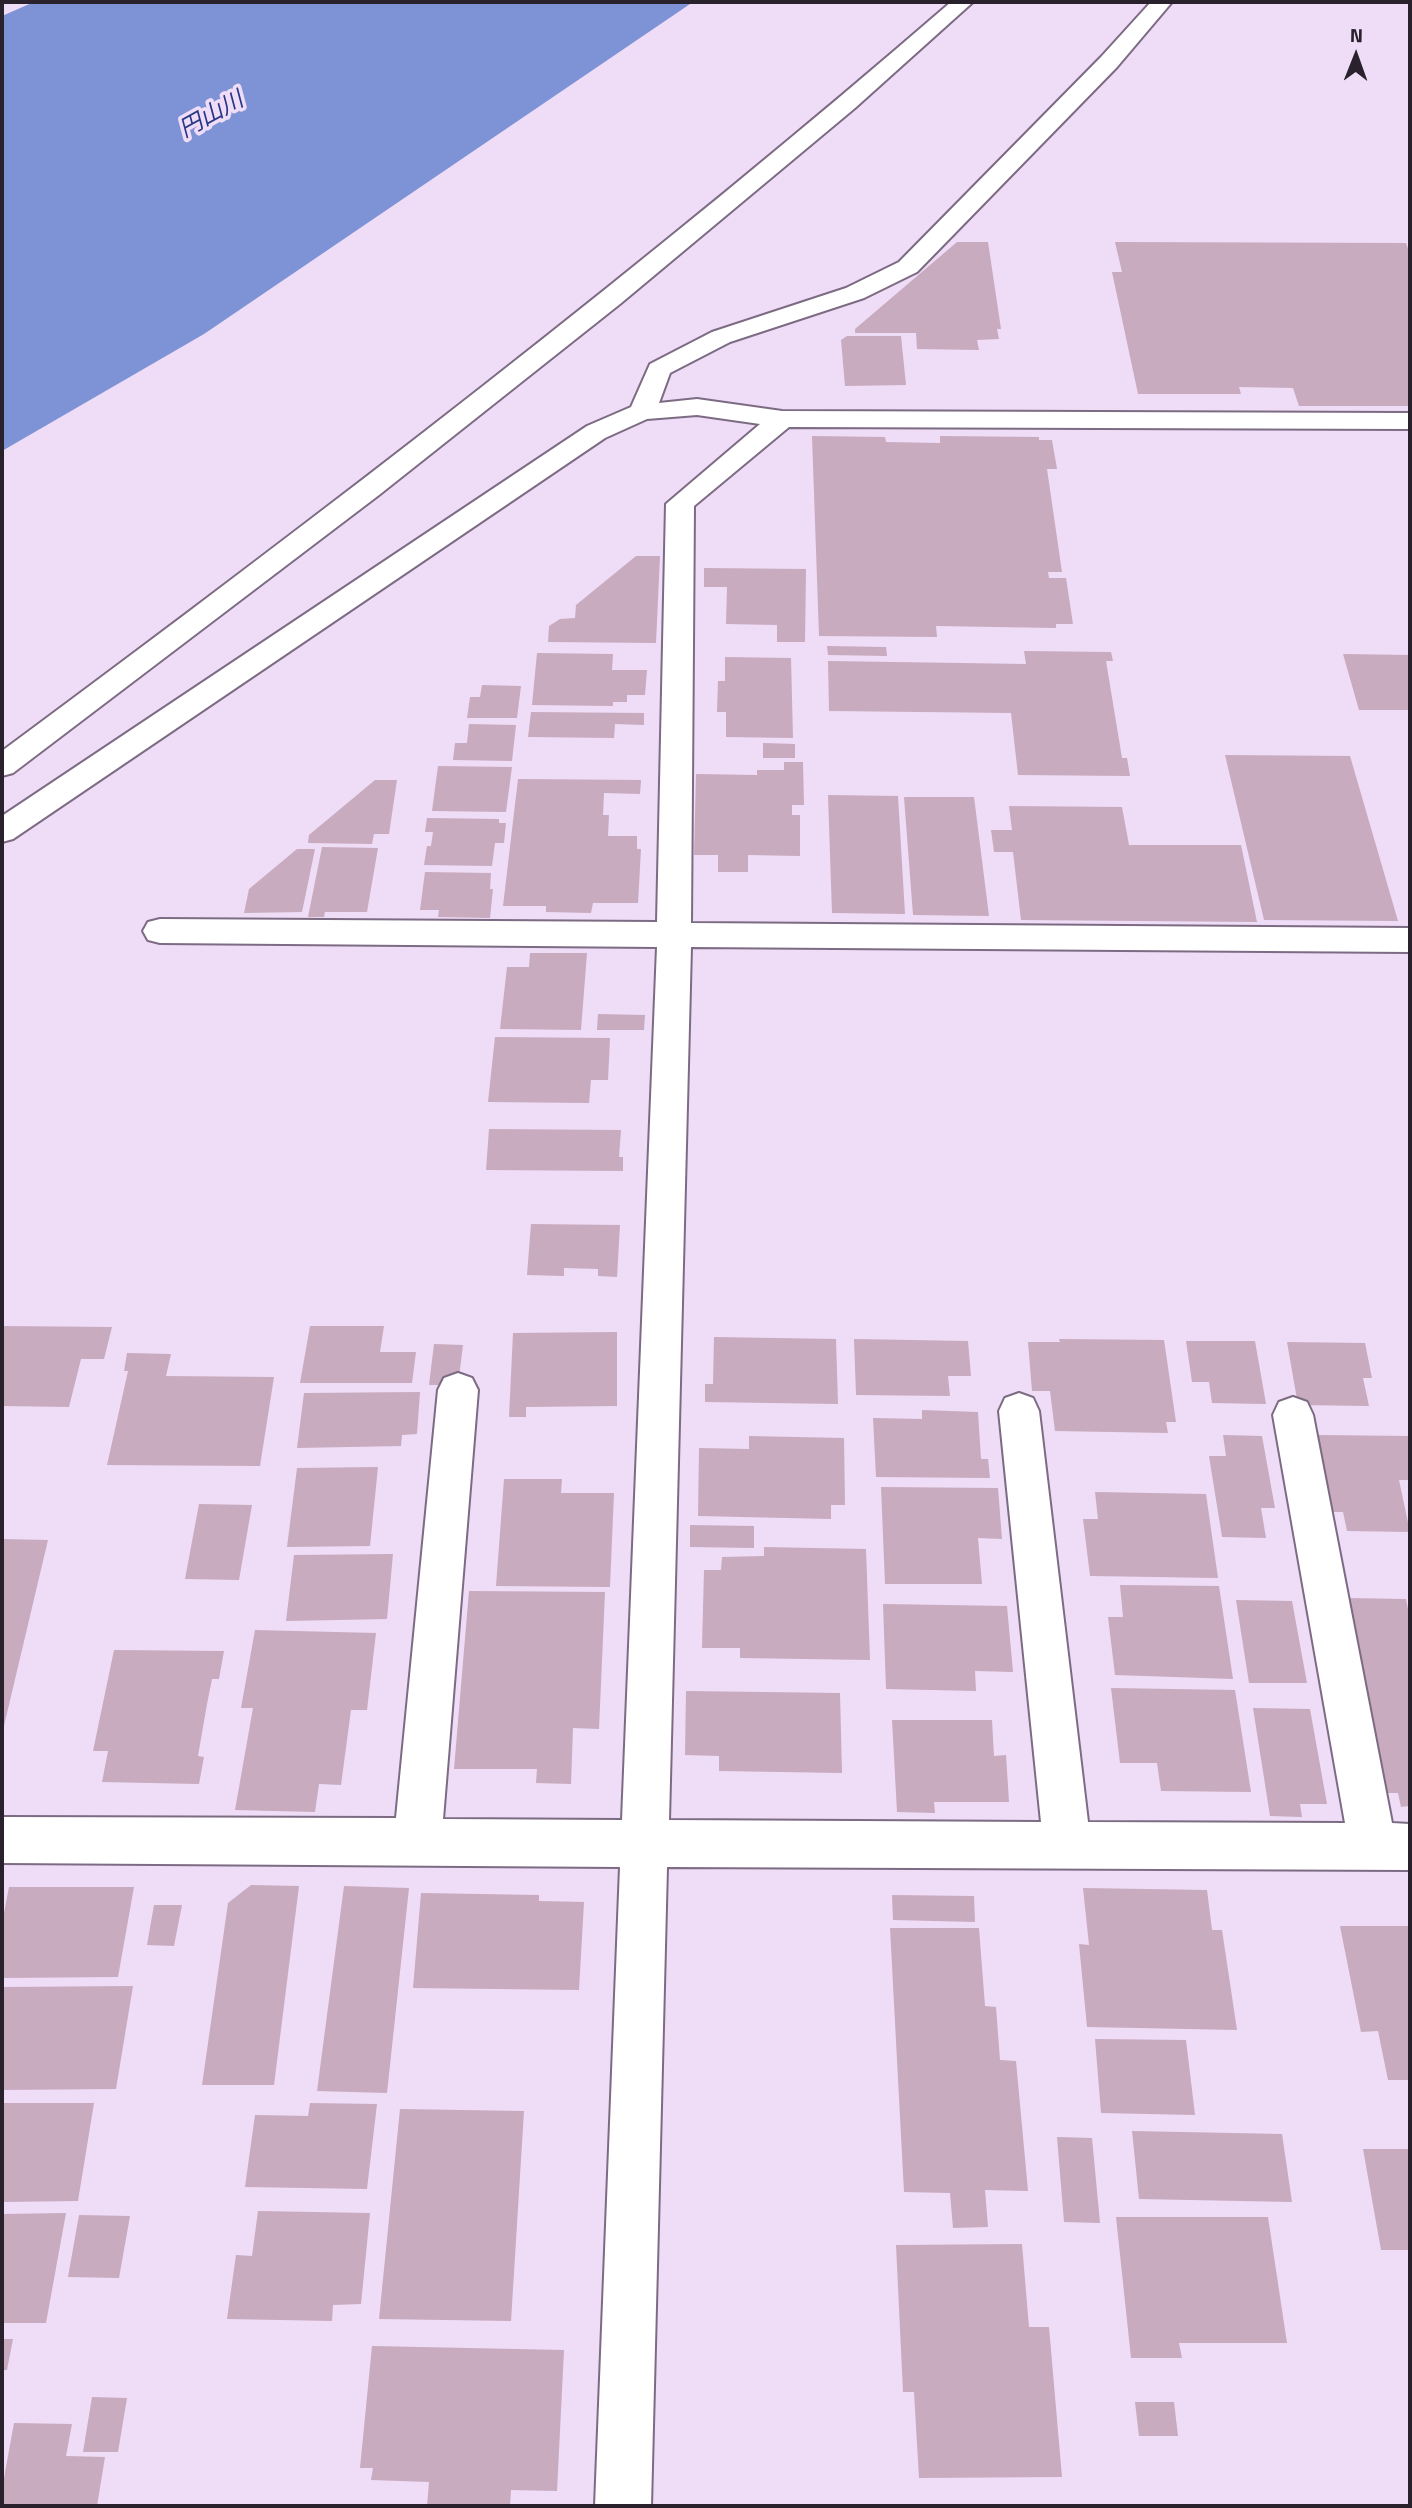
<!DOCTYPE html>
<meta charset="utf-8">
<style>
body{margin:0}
#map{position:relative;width:1412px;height:2508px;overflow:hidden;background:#efdcf7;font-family:"Titillium Web",sans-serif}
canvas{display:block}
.frame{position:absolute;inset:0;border:4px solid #29222c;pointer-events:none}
.north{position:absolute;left:1321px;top:21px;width:70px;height:70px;-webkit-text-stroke:5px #efdcf7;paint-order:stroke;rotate:1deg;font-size:19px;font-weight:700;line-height:28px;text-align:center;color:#29222c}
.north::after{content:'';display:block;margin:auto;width:24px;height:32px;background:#29222c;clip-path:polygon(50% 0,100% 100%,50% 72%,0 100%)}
</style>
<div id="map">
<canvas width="1412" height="2508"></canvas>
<div class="frame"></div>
<div class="north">N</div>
</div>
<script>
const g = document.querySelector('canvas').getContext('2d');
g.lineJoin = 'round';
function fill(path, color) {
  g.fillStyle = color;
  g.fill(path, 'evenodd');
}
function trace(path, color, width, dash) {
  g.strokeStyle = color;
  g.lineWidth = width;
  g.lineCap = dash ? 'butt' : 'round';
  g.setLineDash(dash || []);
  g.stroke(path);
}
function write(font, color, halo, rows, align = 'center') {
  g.font = font + ' "Titillium Web","Noto Sans JP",sans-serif';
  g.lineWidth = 7;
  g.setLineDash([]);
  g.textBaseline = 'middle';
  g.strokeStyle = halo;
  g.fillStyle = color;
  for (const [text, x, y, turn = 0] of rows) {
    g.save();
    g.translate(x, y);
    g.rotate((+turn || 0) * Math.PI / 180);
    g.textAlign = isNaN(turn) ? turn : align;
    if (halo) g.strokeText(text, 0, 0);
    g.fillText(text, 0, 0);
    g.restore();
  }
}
fill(new Path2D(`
 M 34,2 L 693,2 L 204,334 L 2,451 L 2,16 Z`), '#7e93d5');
fill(new Path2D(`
 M 957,242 L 988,242 L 1001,329 L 997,329 L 999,339 L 977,340 L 979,350 L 917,349 L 916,333 L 855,333 L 855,329 Z
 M 1115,242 L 1406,243 L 1410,254 L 1410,406 L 1299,406 L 1293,388 L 1239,387 L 1241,394 L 1138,394 L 1112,272 L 1122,272 Z
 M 847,336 L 901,336 L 906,385 L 845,386 L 841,340 Z
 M 812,436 L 885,437 L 886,442 L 940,443 L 940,436 L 1039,437 L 1039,440 L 1052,440 L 1057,469 L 1047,469 L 1062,572 L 1048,572 L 1049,578 L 1066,578 L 1073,624 L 1056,624 L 1056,628 L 936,626 L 937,637 L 819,636 Z
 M 636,556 L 660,556 L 656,643 L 548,642 L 549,626 L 560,619 L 575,618 L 576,605 Z
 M 704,568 L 806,569 L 805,642 L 777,642 L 777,625 L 726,624 L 727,587 L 704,587 Z
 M 827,646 L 886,647 L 887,656 L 828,655 Z
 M 1024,651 L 1111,652 L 1113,661 L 1106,661 L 1122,758 L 1127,758 L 1130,776 L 1018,775 L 1011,713 L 829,711 L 828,661 L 1026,664 Z
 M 537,653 L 613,654 L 612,670 L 647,670 L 645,695 L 627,695 L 627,702 L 613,702 L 613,706 L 532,705 Z
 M 1343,654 L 1410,655 L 1410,710 L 1359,710 Z
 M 725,657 L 791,658 L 793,738 L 726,737 L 726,712 L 717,712 L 718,681 L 725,681 Z
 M 482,685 L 521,686 L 517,718 L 467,718 L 470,697 L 480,697 Z
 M 531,712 L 644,713 L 644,725 L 615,724 L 614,738 L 528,737 Z
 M 469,724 L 516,725 L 512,761 L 453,760 L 455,743 L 467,743 Z
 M 763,743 L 795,744 L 795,758 L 763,758 Z
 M 1225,755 L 1350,756 L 1398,921 L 1264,920 Z
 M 784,762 L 803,762 L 804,805 L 792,805 L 792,815 L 800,815 L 800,856 L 748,855 L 748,872 L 718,872 L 718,855 L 694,855 L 696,774 L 757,775 L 757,770 L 784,770 Z
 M 438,766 L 512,767 L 506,812 L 432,811 Z
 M 518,779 L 641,780 L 640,794 L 604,793 L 603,815 L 609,815 L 608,836 L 637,836 L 637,849 L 641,849 L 638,903 L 593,903 L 591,913 L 546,912 L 546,906 L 503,906 Z
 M 375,780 L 397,780 L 389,834 L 374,834 L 372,844 L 308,843 L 309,835 Z
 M 828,795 L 898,796 L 905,914 L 832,913 Z
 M 904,797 L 974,797 L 989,916 L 913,915 Z
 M 1009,806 L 1122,807 L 1129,845 L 1241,845 L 1257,922 L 1021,920 L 1013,852 L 994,852 L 991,830 L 1012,830 Z
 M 427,818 L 499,819 L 499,823 L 506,823 L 504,843 L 495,843 L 492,866 L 424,865 L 427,846 L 431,846 L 433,832 L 425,832 Z
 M 322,847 L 378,848 L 367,912 L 325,912 L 324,917 L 308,917 Z
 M 297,849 L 315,849 L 302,912 L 244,913 L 249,889 Z
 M 425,872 L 491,873 L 490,889 L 493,889 L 490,918 L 438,917 L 439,910 L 420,910 Z
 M 530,953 L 587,953 L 581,1030 L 500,1029 L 507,967 L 529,967 Z
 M 598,1014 L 645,1015 L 644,1030 L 597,1030 Z
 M 495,1037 L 610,1038 L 608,1080 L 591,1080 L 589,1103 L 488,1102 Z
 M 489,1129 L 621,1130 L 619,1157 L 623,1157 L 623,1171 L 486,1170 Z
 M 531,1224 L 620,1225 L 617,1277 L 598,1276 L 598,1269 L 564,1268 L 564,1276 L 527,1275 Z
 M 2,1326 L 112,1327 L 104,1359 L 81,1359 L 69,1407 L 2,1406 Z
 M 310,1326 L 384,1326 L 380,1352 L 416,1352 L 412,1383 L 300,1383 Z
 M 617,1332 L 617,1406 L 526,1407 L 526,1417 L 509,1417 L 513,1333 Z
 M 714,1337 L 836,1339 L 838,1404 L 705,1402 L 705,1384 L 713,1384 Z
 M 854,1339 L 968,1341 L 971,1376 L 948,1376 L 950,1396 L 856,1395 Z
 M 1059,1339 L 1164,1340 L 1176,1422 L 1166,1422 L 1168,1433 L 1055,1431 L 1050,1391 L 1032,1391 L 1028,1342 L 1060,1342 Z
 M 1186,1341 L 1255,1341 L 1266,1404 L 1212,1403 L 1209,1382 L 1192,1382 Z
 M 1287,1342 L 1365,1343 L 1372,1378 L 1363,1378 L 1369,1406 L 1298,1405 Z
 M 434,1344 L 463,1345 L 458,1385 L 429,1385 Z
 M 127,1353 L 171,1354 L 166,1376 L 274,1377 L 260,1466 L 107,1465 L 128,1371 L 124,1371 Z
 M 420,1392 L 417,1434 L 402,1435 L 401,1446 L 297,1448 L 304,1393 Z
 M 922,1410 L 978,1412 L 981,1459 L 988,1459 L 990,1478 L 876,1477 L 873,1418 L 922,1419 Z
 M 1223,1435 L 1262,1436 L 1275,1508 L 1261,1508 L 1266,1538 L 1222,1537 L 1209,1456 L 1226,1456 Z
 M 1317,1435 L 1410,1436 L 1410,1480 L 1399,1480 L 1410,1532 L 1347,1531 L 1343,1512 L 1332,1512 Z
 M 749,1436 L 844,1438 L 845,1505 L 831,1505 L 831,1519 L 698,1516 L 699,1448 L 749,1449 Z
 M 378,1467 L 370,1546 L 287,1547 L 297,1468 Z
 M 504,1479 L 562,1479 L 561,1493 L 614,1493 L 610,1587 L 496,1586 Z
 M 881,1487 L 998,1488 L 1002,1539 L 978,1538 L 982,1584 L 885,1584 Z
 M 1095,1492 L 1206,1494 L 1218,1578 L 1090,1576 L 1083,1519 L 1098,1519 Z
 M 199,1504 L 252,1505 L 239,1580 L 185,1579 Z
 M 690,1525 L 754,1526 L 754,1548 L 690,1547 Z
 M 2,1539 L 48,1540 L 3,1730 L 2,1730 Z
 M 764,1547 L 866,1549 L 870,1660 L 740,1658 L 740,1648 L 702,1648 L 704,1570 L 721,1570 L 722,1557 L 764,1556 Z
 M 393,1554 L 387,1619 L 286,1621 L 294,1555 Z
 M 1120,1585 L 1219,1586 L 1233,1679 L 1115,1675 L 1108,1617 L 1123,1617 Z
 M 469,1591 L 605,1592 L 599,1729 L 573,1728 L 571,1784 L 536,1783 L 537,1769 L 454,1769 Z
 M 1347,1598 L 1406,1599 L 1410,1619 L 1410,1806 L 1401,1807 L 1398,1793 L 1386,1793 Z
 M 1236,1600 L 1292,1601 L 1307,1683 L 1249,1683 Z
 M 883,1604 L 1007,1606 L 1013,1672 L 975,1671 L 976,1691 L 886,1689 Z
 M 255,1630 L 376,1633 L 367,1710 L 351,1710 L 341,1785 L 319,1784 L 315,1812 L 235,1810 L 253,1708 L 241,1708 Z
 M 114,1650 L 224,1651 L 219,1679 L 212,1679 L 207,1704 L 198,1756 L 204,1757 L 199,1784 L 102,1782 L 108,1751 L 93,1751 Z
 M 1111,1688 L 1235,1690 L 1251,1792 L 1161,1791 L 1157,1763 L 1120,1763 Z
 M 686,1691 L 840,1693 L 842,1773 L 719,1771 L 719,1756 L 685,1755 Z
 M 1253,1708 L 1310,1709 L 1327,1804 L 1300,1804 L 1302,1817 L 1270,1816 Z
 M 892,1720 L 992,1720 L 994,1756 L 1006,1755 L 1009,1802 L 934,1802 L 935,1813 L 897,1812 Z
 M 251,1885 L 299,1886 L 274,2085 L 202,2085 L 228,1903 Z
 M 344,1886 L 409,1888 L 387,2093 L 317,2091 Z
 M 9,1887 L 134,1887 L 118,1977 L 2,1978 L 2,1923 Z
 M 1083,1888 L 1207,1890 L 1212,1930 L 1222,1930 L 1237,2030 L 1087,2027 L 1079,1944 L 1089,1945 Z
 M 421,1893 L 539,1895 L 539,1901 L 584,1902 L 579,1990 L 413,1988 Z
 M 892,1895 L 974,1896 L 975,1922 L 893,1920 Z
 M 154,1905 L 182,1905 L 174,1946 L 147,1945 Z
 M 1340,1926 L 1410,1926 L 1410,2080 L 1388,2080 L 1378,2031 L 1361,2032 Z
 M 890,1928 L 979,1928 L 985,2006 L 996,2007 L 1000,2060 L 1016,2061 L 1028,2191 L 985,2190 L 988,2227 L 953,2228 L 950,2193 L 904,2192 Z
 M 133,1986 L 116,2089 L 2,2090 L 2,1987 Z
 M 1095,2039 L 1186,2040 L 1195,2115 L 1101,2113 Z
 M 2,2103 L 94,2103 L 78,2201 L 2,2202 Z
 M 310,2103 L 377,2104 L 367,2189 L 245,2187 L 255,2115 L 308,2116 Z
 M 400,2109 L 524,2111 L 511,2321 L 379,2319 Z
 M 1132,2131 L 1282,2134 L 1292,2202 L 1139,2199 Z
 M 1057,2137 L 1092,2138 L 1100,2223 L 1064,2222 Z
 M 1363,2149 L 1410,2149 L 1410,2250 L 1381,2250 Z
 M 258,2211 L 370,2213 L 361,2304 L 333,2305 L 332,2321 L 227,2319 L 236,2255 L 252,2256 Z
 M 66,2213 L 46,2323 L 2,2323 L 2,2214 Z
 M 79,2215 L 130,2216 L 119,2278 L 68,2277 Z
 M 1116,2217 L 1268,2217 L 1287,2343 L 1179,2343 L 1182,2358 L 1131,2358 Z
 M 1022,2244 L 1029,2327 L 1049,2327 L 1062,2477 L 919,2478 L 914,2392 L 903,2392 L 896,2245 Z
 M 2,2339 L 13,2339 L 7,2370 L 2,2370 Z
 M 372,2346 L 564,2350 L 557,2491 L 511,2490 L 510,2506 L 427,2506 L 429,2482 L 371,2480 L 373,2468 L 360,2468 Z
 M 92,2397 L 127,2398 L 118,2452 L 83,2452 Z
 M 1135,2402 L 1174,2402 L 1178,2436 L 1139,2436 Z
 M 14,2423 L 72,2424 L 66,2456 L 105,2457 L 97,2506 L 2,2506 L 2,2489 Z`), '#c8abbe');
const street = new Path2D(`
 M 951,2 L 973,2 L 855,108 L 620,304 L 379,495 L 13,773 L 2,776 L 2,751 C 326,511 646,266 951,2 Z
 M 1151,2 L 1172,2 L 1117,67 L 917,272 L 864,298 L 730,342 L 670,373 L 659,403 L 697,399 L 782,411 L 1410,413 L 1410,429 L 789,427 L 694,506 L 691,923 L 1410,928 L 1410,952 L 691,947 L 669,1820 L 1041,1822 L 999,1411 L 1005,1398 L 1019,1393 L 1033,1398 L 1039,1411 L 1088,1822 L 1345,1823 L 1273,1415 L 1279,1402 L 1293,1397 L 1307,1402 L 1313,1415 L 1392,1823 L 1410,1824 L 1410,1870 L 667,1867 L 651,2506 L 595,2506 L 620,1867 L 2,1863 L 2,1817 L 396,1818 L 438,1390 L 444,1378 L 458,1373 L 472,1378 L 478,1390 L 443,1819 L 622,1820 L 657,947 L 160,943 L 148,940 L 143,931 L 148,922 L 160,919 L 657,922 L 666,504 L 760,424 L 697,415 L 647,419 L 605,438 L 13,839 L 2,842 L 2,816 L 587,426 L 631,407 L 650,364 L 712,332 L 846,288 L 899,262 L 1101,57 Z`);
trace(street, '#7c6b83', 4);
fill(street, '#fff');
write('italic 23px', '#263784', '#efdcf7', [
 ["円山川",212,116,-29]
]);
</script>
